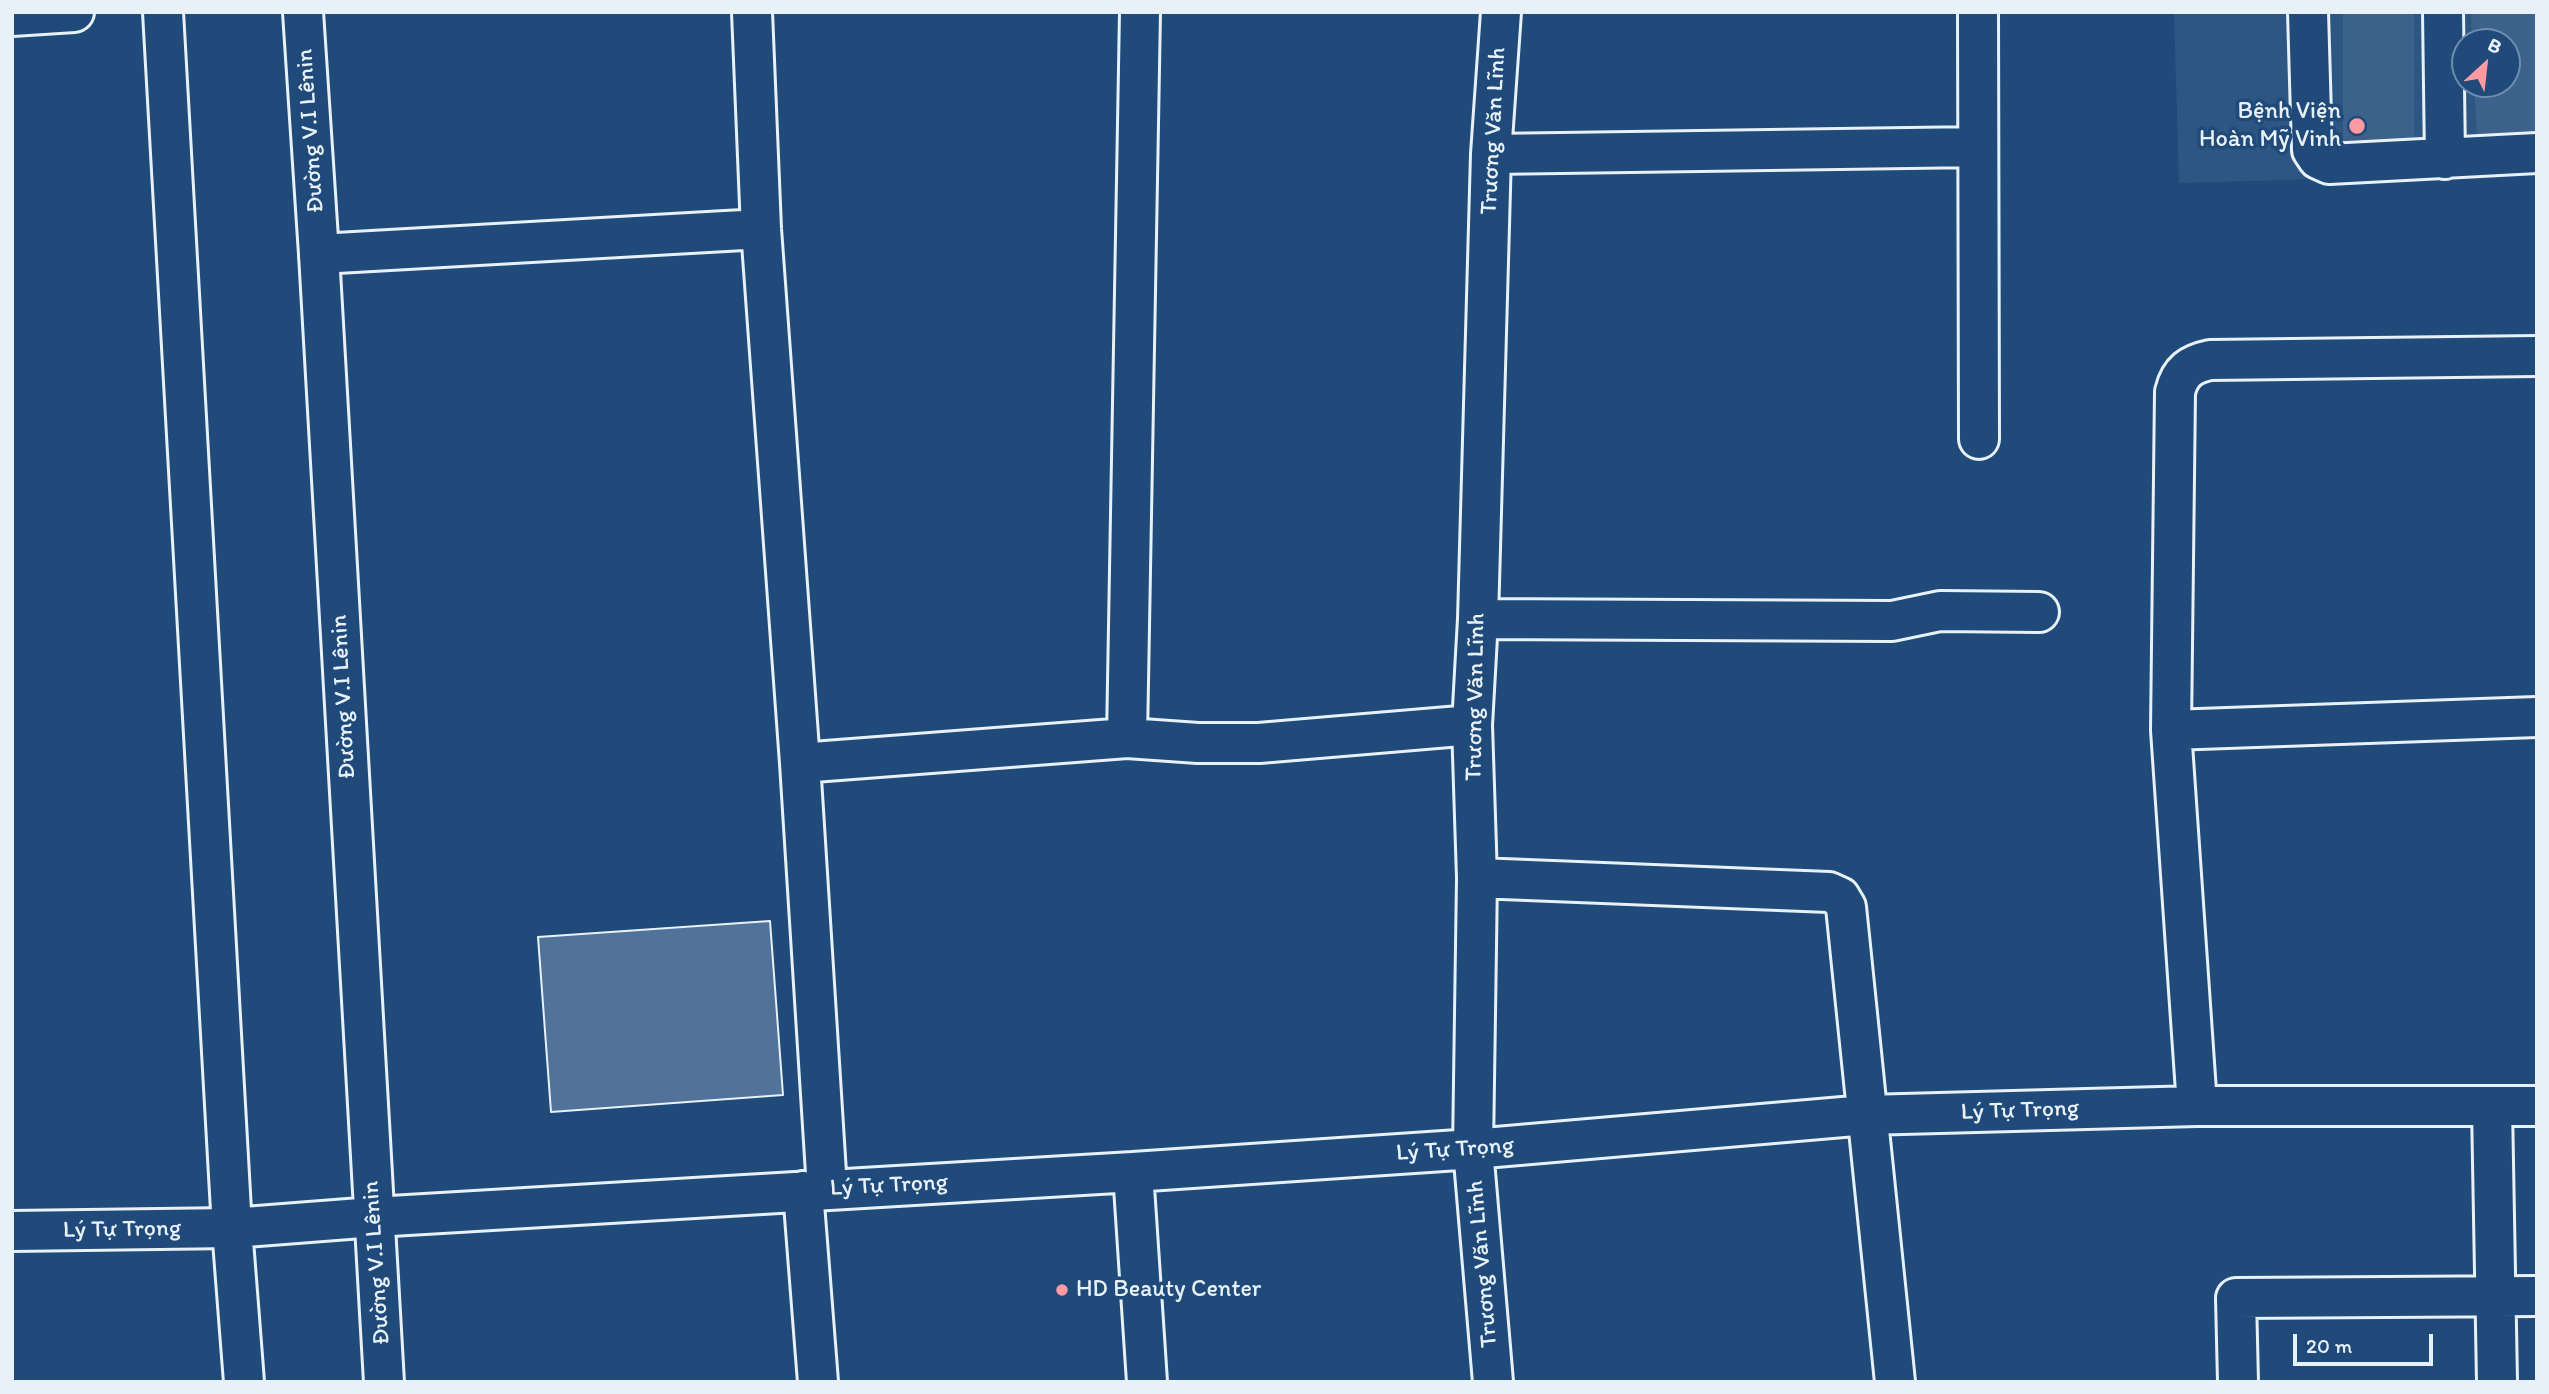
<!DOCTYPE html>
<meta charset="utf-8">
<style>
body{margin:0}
#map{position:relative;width:2549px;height:1394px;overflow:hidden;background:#1f4a7a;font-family:Itim,sans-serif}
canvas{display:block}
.frame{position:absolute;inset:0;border:14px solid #e8f1f8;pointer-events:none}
.north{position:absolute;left:2451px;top:28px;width:70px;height:70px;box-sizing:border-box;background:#1f4a7a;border:2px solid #6f8dac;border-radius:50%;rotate:27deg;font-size:19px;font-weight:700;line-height:28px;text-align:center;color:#e8f1f8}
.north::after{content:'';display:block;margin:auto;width:24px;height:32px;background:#ff9aa2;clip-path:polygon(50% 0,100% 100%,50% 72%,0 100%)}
.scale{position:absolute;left:2293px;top:1334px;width:140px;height:32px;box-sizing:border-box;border:4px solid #e8f1f8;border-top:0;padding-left:9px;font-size:21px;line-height:24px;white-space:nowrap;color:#e8f1f8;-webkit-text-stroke:5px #1f4a7a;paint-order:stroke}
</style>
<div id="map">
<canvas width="2549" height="1394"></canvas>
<div class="frame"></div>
<div class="north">B</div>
<div class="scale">20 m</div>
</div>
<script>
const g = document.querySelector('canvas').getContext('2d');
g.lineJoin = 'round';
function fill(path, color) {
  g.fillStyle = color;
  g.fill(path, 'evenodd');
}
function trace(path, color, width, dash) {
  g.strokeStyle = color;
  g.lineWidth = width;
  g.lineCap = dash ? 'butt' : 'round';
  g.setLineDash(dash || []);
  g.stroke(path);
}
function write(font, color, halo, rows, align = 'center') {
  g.font = font + ' Itim,sans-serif';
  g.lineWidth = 7;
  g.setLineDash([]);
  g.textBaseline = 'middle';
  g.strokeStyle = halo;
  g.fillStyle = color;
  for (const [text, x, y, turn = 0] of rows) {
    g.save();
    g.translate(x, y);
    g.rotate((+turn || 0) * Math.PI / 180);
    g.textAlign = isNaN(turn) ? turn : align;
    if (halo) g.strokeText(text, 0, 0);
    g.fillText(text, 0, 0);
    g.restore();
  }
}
fill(new Path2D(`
 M 2174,12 L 2537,12 L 2537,168 L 2286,180 L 2179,183 ZM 2465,42 L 2507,42 L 2507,84 L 2465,84 Z`), '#2e5683');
fill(new Path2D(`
 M 2343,12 L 2414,12 L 2414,148 L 2343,148 Z
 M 2471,12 L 2537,12 L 2537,131 L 2477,134 L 2474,84 L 2507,84 L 2507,42 L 2472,42 Z`), '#3c628c');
const building = new Path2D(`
 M 770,921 L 783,1095 L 551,1112 L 538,937 Z`);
fill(building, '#517399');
trace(building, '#e8f1f8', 2);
const minor = new Path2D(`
 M 752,12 L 761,229 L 800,763 L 1127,738 L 1198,743 L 1259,743 L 1472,725
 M 1978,12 L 1979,439
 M 2308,12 L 2312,150 L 2318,159 L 2329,164 L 2537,153
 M 2443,12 L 2445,159
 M 12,16 L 74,12
 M 1491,154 L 1978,147
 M 319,254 L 761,229
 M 1478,619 L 1892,621 L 1940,611 L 2039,612
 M 2171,730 L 2537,717
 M 1127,738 L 1140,12
 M 800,763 L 827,1189
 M 1477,878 L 1829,892 L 1840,897 L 1846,907 L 1895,1382
 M 2197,1106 L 2171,730 L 2175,392 C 2180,371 2191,364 2210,360 L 2537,356
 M 2492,1107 L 2497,1382
 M 1133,1172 L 1147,1382
 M 803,1191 L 818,1382
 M 374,1217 L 1133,1172 L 1473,1149 L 1866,1115 L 2197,1106 L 2537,1106
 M 12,1231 L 232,1228
 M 1493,1382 L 1473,1149 L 1477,878 L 1472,725 L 1478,619 L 1491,154 L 1501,12
 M 2238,1382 L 2236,1298 L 2537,1296`);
const major = new Path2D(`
 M 163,12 L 232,1228 L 244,1382
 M 303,12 L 319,254 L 384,1382
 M 232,1228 L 374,1217`);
trace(minor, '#e8f1f8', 44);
trace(major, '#e8f1f8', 44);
trace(minor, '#1f4a7a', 38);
trace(major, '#1f4a7a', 38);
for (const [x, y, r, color] of [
 [2357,126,9,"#ff9aa2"],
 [1062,1290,7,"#ff9aa2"]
]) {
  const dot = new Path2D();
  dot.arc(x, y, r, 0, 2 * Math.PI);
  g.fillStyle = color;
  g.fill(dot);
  trace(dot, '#1f4a7a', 2.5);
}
write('24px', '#e8f1f8', '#1f4a7a', [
 ["Bệnh Viện",2341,112],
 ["Hoàn Mỹ Vinh",2341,140],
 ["HD Beauty Center",1076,1290,"left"]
], 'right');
write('24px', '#e8f1f8', '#1f4a7a', [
 ["Đường V.I Lênin",311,131,-94],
 ["Trương Văn Lĩnh",1494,131,-87],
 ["Đường V.I Lênin",344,697,-93],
 ["Trương Văn Lĩnh",1476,697,-89],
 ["Lý Tự Trọng",2020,1111,-2],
 ["Lý Tự Trọng",1455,1150,-4],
 ["Lý Tự Trọng",889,1186,-3],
 ["Lý Tự Trọng",122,1230,-1],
 ["Đường V.I Lênin",377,1263,-94],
 ["Trương Văn Lĩnh",1483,1264,-95]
]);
</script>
